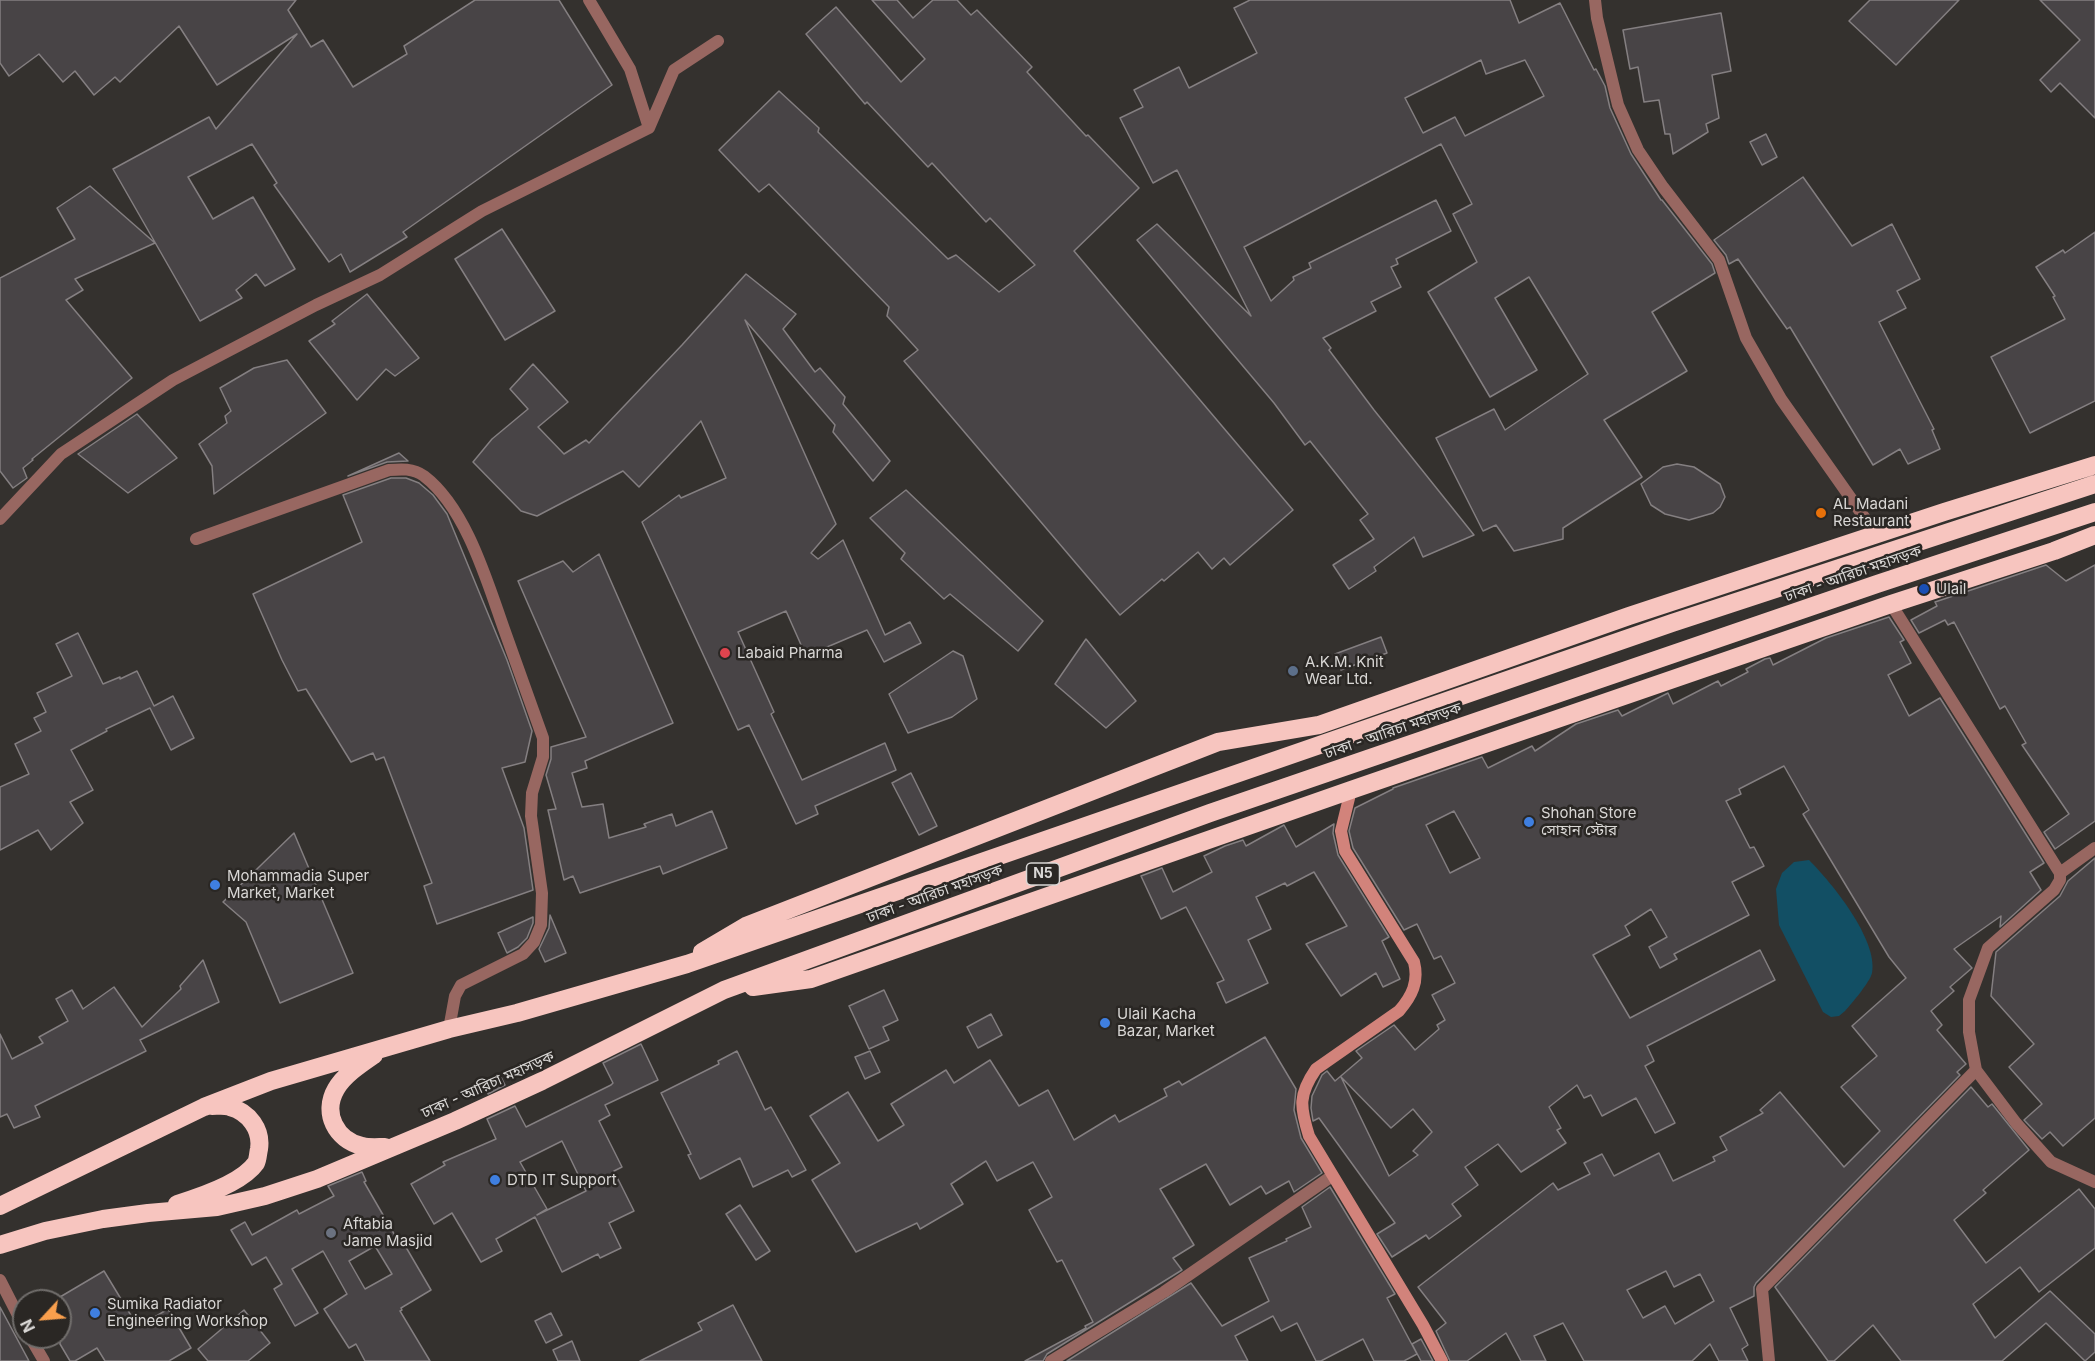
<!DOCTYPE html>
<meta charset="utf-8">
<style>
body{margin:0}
#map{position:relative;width:2095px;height:1361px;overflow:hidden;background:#34312e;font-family:Inter,sans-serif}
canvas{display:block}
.north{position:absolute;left:12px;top:1289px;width:60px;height:60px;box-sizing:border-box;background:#2a2724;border:2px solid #706d6b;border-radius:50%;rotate:244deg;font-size:16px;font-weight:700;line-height:24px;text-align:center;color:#d9d7d5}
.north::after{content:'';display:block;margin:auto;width:21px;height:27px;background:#f99f4d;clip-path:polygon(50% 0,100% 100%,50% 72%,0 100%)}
</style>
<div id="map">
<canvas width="2095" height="1361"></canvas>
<div class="north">N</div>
</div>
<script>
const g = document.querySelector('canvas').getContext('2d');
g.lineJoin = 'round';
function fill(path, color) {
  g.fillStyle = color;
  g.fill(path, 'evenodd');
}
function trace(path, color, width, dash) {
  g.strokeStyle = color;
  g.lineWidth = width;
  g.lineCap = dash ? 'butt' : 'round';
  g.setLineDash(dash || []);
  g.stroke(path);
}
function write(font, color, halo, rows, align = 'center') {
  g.font = font + ' Inter,"Noto Sans Bengali",sans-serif';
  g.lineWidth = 5;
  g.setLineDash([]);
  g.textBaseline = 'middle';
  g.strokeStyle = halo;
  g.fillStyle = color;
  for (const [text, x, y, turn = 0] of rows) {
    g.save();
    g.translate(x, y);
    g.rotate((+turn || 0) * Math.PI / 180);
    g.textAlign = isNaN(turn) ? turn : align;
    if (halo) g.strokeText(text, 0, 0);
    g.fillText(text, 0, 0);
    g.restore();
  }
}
fill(new Path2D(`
 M 1809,860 C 1831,882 1878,939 1872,973 C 1870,982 1852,1003 1845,1011 L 1839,1016 L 1831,1017 L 1823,1012 L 1779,925 L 1776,889 L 1782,873 L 1794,862 Z`), '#124f64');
const building = new Path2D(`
 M 0,0 L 296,0 L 288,10 L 311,47 L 323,40 L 353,87 L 407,54 L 404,46 L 475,0 L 559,0 L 612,85 L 403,232 L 407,237 L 350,272 L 341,254 L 329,262 L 274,185 L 277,183 L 252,144 L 188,177 L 213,219 L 253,197 L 295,269 L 265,286 L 256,274 L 236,290 L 242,298 L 200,321 L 113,169 L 209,117 L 216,129 L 297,34 L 217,85 L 179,26 L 120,82 L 115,77 L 94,95 L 75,71 L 63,82 L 39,54 L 9,76 L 0,63 Z
 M 872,0 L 897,0 L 913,18 L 933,0 L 957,0 L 971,15 L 977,10 L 1032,67 L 1027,72 L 1086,136 L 1088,135 L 1139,188 L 1074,251 L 1293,510 L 1230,565 L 1224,558 L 1212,569 L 1198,552 L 1164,581 L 1162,579 L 1120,615 L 904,361 L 918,350 L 887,316 L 889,307 L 769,184 L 759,192 L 719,150 L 779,91 L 819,128 L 818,132 L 948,259 L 956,255 L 999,292 L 1035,265 L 990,218 L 986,222 L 932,163 L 928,167 L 867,102 L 865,104 L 806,34 L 836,7 L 901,82 L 925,59 Z
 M 1250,0 L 1510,0 L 1519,23 L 1560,3 L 1594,70 L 1596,69 L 1605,86 L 1610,108 L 1631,154 L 1661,200 L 1662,200 L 1712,264 L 1715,273 L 1652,312 L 1687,371 L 1604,420 L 1642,477 L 1563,528 L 1563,539 L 1514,551 L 1496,525 L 1483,531 L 1436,438 L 1494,409 L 1505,430 L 1588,374 L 1529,277 L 1495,298 L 1537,370 L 1490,397 L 1428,292 L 1477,262 L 1453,214 L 1472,204 L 1441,144 L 1244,247 L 1271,301 L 1294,280 L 1293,277 L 1311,268 L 1309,263 L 1436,200 L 1451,231 L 1396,259 L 1398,264 L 1391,267 L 1401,287 L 1371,302 L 1376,311 L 1323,338 L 1331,348 L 1329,350 L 1374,410 L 1474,535 L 1423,557 L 1414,537 L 1374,567 L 1376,571 L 1349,589 L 1333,565 L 1374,539 L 1360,520 L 1368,514 L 1310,441 L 1305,445 L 1274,403 L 1137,240 L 1157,224 L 1251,316 L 1177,170 L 1153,183 L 1120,118 L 1143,107 L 1134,90 L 1179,67 L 1189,88 L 1257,53 L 1234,8 ZM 1481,60 L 1486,74 L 1525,60 L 1544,96 L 1465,136 L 1455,117 L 1423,133 L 1405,98 Z
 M 1870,0 L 1959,0 L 1896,65 L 1849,21 Z
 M 2040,0 L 2095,0 L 2095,118 L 2060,83 L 2051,92 L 2040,80 L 2080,40 Z
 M 1721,13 L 1731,71 L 1712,75 L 1719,118 L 1706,124 L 1708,132 L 1673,154 L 1670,134 L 1665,134 L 1659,100 L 1644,102 L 1638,67 L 1630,69 L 1623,30 Z
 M 1766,134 L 1777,157 L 1762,165 L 1750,142 Z
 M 1803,177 L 1852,246 L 1892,224 L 1920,279 L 1897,291 L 1906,308 L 1879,322 L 1934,429 L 1932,430 L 1940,449 L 1908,464 L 1900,449 L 1873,465 L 1790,327 L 1787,329 L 1738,259 L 1729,264 L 1726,255 L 1714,240 Z
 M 90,186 L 155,243 L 75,279 L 83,290 L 66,300 L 132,378 L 32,459 L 33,460 L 23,468 L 27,478 L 13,488 L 0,471 L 0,278 L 75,239 L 57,208 Z
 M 502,229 L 555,311 L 505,340 L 455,259 Z
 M 2095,232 L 2095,401 L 2030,433 L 1991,357 L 2065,319 L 2053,297 L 2055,296 L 2036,267 L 2063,250 L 2065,253 Z
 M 746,274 L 796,314 L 783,329 L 815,372 L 820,368 L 845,397 L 843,404 L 890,461 L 873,481 L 833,432 L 835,425 L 745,320 L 836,524 L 811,553 L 818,559 L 843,540 L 885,635 L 910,622 L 921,643 L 884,662 L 867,630 L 806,656 L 786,611 L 738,632 L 774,712 L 771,714 L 802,780 L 885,743 L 896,770 L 815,806 L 818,814 L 796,824 L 749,725 L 738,730 L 642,522 L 679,495 L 681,498 L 726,478 L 701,421 L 639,487 L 623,471 L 537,516 L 521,511 L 473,462 L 492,439 L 528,409 L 510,389 L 533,364 L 568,402 L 538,427 L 564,454 L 586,440 L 589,443 L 682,345 Z
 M 367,294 L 419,358 L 395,376 L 386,369 L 357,400 L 309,341 L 335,324 L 332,321 Z
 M 287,360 L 326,413 L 214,494 L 212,466 L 199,444 L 227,423 L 225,416 L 231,411 L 220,388 L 254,368 Z
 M 137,414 L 177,458 L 128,493 L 78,454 Z
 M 399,453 L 408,461 L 387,462 L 348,476 Z
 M 1677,464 L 1694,467 L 1720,484 L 1725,497 L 1720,507 L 1713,513 L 1689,520 L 1665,514 L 1651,505 L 1641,484 L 1663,467 Z
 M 391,478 L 406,478 L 419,483 L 433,495 L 447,514 L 507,660 L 532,731 L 525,762 L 502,768 L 524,828 L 533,890 L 437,924 L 424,886 L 432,883 L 384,757 L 376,760 L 373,753 L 351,762 L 306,689 L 298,691 L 282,660 L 253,594 L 362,542 L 343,495 Z
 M 906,490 L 1043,621 L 1018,651 L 950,594 L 944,599 L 901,559 L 905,553 L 870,518 Z
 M 599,554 L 673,723 L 585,761 L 587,768 L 572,773 L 582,807 L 603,804 L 609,838 L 646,827 L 644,824 L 672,814 L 676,826 L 712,811 L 727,848 L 663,874 L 660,866 L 580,893 L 573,876 L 564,880 L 548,810 L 556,809 L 546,775 L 551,759 L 551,747 L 586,737 L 518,581 L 563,561 L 573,572 Z
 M 2046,565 L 2066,581 L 2095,565 L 2095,821 L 2055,849 L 2044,832 L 2069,814 L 2022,745 L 2026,743 L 2005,706 L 2000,709 L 1954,622 L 1948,625 L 1945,620 L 1919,633 L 1911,620 L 1937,606 L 1935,602 Z
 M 1889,617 L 1904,640 L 1900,642 L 1911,663 L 1888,675 L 1909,716 L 1940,698 L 2044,863 L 2030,872 L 2041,890 L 2000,927 L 2001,916 L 1954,949 L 1972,968 L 1950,987 L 1954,991 L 1931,1011 L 1942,1025 L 1937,1030 L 1966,1064 L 1957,1072 L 1960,1075 L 1756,1283 L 1754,1287 L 1754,1296 L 1730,1308 L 1748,1345 L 1742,1349 L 1748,1361 L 1719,1361 L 1710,1344 L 1692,1361 L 1584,1361 L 1563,1323 L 1534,1336 L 1546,1361 L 1521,1361 L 1506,1333 L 1467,1361 L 1450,1361 L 1436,1331 L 1446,1323 L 1418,1287 L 1553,1183 L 1558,1190 L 1590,1174 L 1584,1163 L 1602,1154 L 1614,1176 L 1659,1153 L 1673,1181 L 1715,1161 L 1713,1157 L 1727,1150 L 1720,1137 L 1763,1113 L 1760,1110 L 1780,1092 L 1844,1167 L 1880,1131 L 1841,1087 L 1877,1056 L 1852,1026 L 1906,978 L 1889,957 L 1803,814 L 1809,810 L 1784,766 L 1739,789 L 1741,794 L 1726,801 L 1750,848 L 1754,847 L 1764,866 L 1732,882 L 1749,915 L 1674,954 L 1677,959 L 1660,968 L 1649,947 L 1667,937 L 1651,909 L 1625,926 L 1630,935 L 1593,955 L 1630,1018 L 1760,950 L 1775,980 L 1647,1046 L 1654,1061 L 1645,1066 L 1675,1123 L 1655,1133 L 1636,1098 L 1602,1116 L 1591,1095 L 1584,1098 L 1577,1085 L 1549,1107 L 1561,1128 L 1557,1130 L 1566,1143 L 1521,1172 L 1498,1144 L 1465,1167 L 1478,1185 L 1452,1204 L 1461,1216 L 1429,1239 L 1426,1235 L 1392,1257 L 1377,1234 L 1395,1223 L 1319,1118 L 1313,1121 L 1311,1108 L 1312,1096 L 1322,1075 L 1327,1071 L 1335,1081 L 1362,1058 L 1356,1051 L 1394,1025 L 1415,1050 L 1439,1029 L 1437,1025 L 1445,1020 L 1432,995 L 1455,983 L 1441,956 L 1434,959 L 1417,924 L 1404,930 L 1353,848 L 1349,831 L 1355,808 L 1393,789 L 1393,788 L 1482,757 L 1488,768 L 1532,746 L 1535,751 L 1576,724 L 1618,710 L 1622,716 L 1668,693 L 1673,704 L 1718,681 L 1721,686 L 1748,672 L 1746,669 L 1765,659 L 1770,658 L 1773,665 L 1826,638 ZM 1454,811 L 1480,858 L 1450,873 L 1426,825 ZM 1341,1077 L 1391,1128 L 1413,1109 L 1432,1132 L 1413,1151 L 1418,1155 L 1389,1176 ZM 1666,1271 L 1674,1287 L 1700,1274 L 1714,1301 L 1675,1324 L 1665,1306 L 1643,1318 L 1627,1290 Z
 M 78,633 L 103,684 L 120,677 L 120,679 L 137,671 L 154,706 L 173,696 L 194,738 L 171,750 L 150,708 L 106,729 L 107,731 L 71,750 L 93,790 L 70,802 L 83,823 L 51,850 L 38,830 L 0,850 L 0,787 L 29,774 L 15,744 L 41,731 L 34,718 L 46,712 L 37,693 L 72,676 L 56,644 Z
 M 1381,637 L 1387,653 L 1341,670 L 1335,654 Z
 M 1086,639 L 1136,701 L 1106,728 L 1055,684 Z
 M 953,651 L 963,656 L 977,699 L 952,717 L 908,733 L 889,694 Z
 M 911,773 L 937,826 L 919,835 L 892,783 Z
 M 1334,824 L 1333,833 L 1338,855 L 1389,937 L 1382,941 L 1400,979 L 1383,987 L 1376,973 L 1341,996 L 1306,944 L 1347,926 L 1314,872 L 1287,886 L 1285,883 L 1256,897 L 1271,929 L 1248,940 L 1268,983 L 1226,1003 L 1217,983 L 1224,980 L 1186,907 L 1161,919 L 1141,876 L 1162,868 L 1173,892 L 1212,872 L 1204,856 L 1225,846 L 1243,840 L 1246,846 L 1284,825 L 1296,847 Z
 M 294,833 L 353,973 L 280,1003 L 246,922 L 223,902 Z
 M 2095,858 L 2095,1118 L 2063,1146 L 2050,1132 L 2042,1139 L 2024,1120 L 2042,1104 L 2009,1067 L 2034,1044 L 1991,996 L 1996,952 L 2060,896 L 2068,881 Z
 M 550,915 L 566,953 L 545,962 L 539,949 L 549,928 Z
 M 533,917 L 533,923 L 527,938 L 518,947 L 507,953 L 498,933 Z
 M 203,960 L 219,1002 L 140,1040 L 146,1051 L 35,1106 L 40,1117 L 14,1128 L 7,1114 L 0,1117 L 0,1034 L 12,1059 L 43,1043 L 39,1037 L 68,1021 L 56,999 L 72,990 L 83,1009 L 114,987 L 142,1027 L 181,989 L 180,986 Z
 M 884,990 L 898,1020 L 883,1027 L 889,1040 L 869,1049 L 849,1006 Z
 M 991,1014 L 1002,1035 L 978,1048 L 967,1027 Z
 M 1265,1037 L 1296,1089 L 1294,1110 L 1301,1138 L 1322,1173 L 1294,1192 L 1289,1181 L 1266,1194 L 1261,1186 L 1230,1205 L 1206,1164 L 1160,1189 L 1194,1245 L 1173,1258 L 1182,1270 L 1047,1354 L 1043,1361 L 1025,1361 L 1086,1328 L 1085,1326 L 1093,1322 L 1062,1260 L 1057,1262 L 1029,1210 L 1052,1197 L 1033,1162 L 997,1181 L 986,1161 L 951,1184 L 963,1204 L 920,1229 L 917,1223 L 856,1252 L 812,1180 L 840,1163 L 810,1116 L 848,1092 L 878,1141 L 904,1125 L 891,1104 L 946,1070 L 954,1083 L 990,1060 L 1019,1106 L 1048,1090 L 1074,1140 L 1115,1115 L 1119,1122 L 1167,1096 L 1164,1089 L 1179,1081 L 1182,1085 Z
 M 641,1044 L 658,1080 L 605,1105 L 610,1115 L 599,1121 L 622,1167 L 614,1171 L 634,1211 L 609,1223 L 621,1248 L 600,1258 L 598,1254 L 562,1272 L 535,1217 L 496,1239 L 502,1251 L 481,1262 L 452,1213 L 434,1224 L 411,1184 L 445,1165 L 443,1162 L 496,1139 L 487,1119 L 515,1106 L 526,1127 L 611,1085 L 613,1083 L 603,1063 ZM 562,1141 L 586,1191 L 537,1215 L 547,1209 L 520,1162 Z
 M 737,1051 L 765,1110 L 771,1107 L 806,1170 L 792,1177 L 788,1170 L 753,1187 L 740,1158 L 700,1179 L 688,1155 L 691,1154 L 661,1093 L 719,1064 L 718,1061 Z
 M 870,1051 L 880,1072 L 865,1079 L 855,1057 Z
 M 501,1077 L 505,1085 L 488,1094 L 484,1085 Z
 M 1971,1087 L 1988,1107 L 1992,1104 L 2029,1150 L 1983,1190 L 1986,1193 L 1954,1220 L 1986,1263 L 2079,1189 L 2095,1209 L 2095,1248 L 2039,1292 L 2020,1267 L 1973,1304 L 1995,1338 L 2050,1291 L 2095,1334 L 2095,1352 L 2085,1361 L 2046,1323 L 2002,1361 L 1901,1361 L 1873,1325 L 1834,1361 L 1828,1361 L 1775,1287 Z
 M 362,1172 L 366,1181 L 364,1182 L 397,1239 L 400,1237 L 431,1290 L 401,1308 L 402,1310 L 400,1311 L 430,1361 L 365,1361 L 356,1344 L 349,1348 L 324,1309 L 347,1294 L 323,1251 L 292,1269 L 318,1313 L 295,1326 L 274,1289 L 282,1284 L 266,1257 L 252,1265 L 231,1230 L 245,1222 L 252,1235 L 297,1210 L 299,1214 L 334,1196 L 328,1186 ZM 375,1246 L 392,1274 L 365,1289 L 349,1261 Z
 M 1330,1187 L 1395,1294 L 1387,1298 L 1417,1354 L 1404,1361 L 1374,1361 L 1363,1339 L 1321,1361 L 1316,1361 L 1297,1323 L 1281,1331 L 1273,1316 L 1235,1336 L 1248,1361 L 1067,1361 L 1191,1283 L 1222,1326 L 1269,1301 L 1249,1258 L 1287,1241 L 1286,1239 L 1311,1227 L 1302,1207 Z
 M 740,1205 L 770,1251 L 756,1260 L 726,1214 Z
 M 104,1271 L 138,1327 L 168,1309 L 191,1348 L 169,1361 L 105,1361 L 97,1348 L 75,1361 L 70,1361 L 60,1344 L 60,1297 Z
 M 733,1305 L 762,1361 L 640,1361 L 702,1330 L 698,1323 Z
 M 0,1307 L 29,1361 L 0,1361 Z
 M 244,1310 L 270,1343 L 248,1361 L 208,1361 L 198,1349 Z
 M 551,1313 L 562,1335 L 546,1343 L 535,1321 Z
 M 1421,1339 L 1433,1361 L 1421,1361 L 1412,1344 Z
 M 572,1341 L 580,1361 L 558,1361 L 553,1350 Z`);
fill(building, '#484446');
trace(building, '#847f81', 1.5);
trace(new Path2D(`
 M 589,0 L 630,69 L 649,128
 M 1595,0 L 1597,18 L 1618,105 L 1638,150 L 1663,187 L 1719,260 L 1746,338 L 1781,399 L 1876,534
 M 0,519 L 61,454 L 173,380 L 316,305 L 380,275 L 482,211 L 649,128 L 674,70 L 718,41
 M 196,539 L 389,470 C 401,469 413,468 424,476 C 466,508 487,581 504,629 C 517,665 530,702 543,738 L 543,757 L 532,793 L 531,816 L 542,893 L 541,925 L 534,942 L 523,954 L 461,985 L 455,996 L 449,1029
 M 2060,873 L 2095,848
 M 1976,1070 L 2016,1123 L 2051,1162 L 2095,1182
 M 0,1280 L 24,1327
 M 30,1337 L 44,1361
 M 1051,1361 L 1164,1292 L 1332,1176
 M 1769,1361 L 1762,1289 L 1976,1070 L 1969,1032 L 1969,1000 L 1988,948 L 2054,890 L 2060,880 L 2060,873 L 1891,604`), '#986761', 12);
trace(new Path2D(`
 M 1351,790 L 1341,831 L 1345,851 L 1414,962 C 1419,982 1412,996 1399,1011 L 1316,1069 C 1298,1095 1300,1107 1309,1136 L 1423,1325 L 1442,1361`), '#d2837b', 12);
trace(new Path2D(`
 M 702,952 L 746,926 L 1218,742 L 1319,725 L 1629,616 L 1944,512 L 2095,465
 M 753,987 L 811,979 L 1351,790 L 1891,604 L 2054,551 L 2095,535
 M 374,1055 C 361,1064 344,1075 336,1089 C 322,1113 336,1140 362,1146 C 369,1148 378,1147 385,1147
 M 177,1204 C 200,1197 242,1183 256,1163 C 258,1159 258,1153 259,1149 C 262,1130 249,1112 230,1107 C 225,1105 218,1106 212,1106
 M 0,1206 L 204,1107 L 271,1081 L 449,1029 L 517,1013 L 687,964 L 1672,623 L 2095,484
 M 0,1245 L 45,1231 L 103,1219 L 148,1213 L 217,1207 L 265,1196 L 317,1179 L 455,1121 L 542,1081 L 724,990 L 1210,813 L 1877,584 L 2095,512`), '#f7c5bf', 18);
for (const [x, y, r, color] of [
 [1821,513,6,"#e8710a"],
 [1924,589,6,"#1a4fb4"],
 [725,653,6,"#e0444e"],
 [1293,671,6,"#5c6f8a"],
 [1529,822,6,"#3f7fe0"],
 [215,885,6,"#3f7fe0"],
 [1105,1023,6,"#3f7fe0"],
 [495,1180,6,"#3f7fe0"],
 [331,1233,6,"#6b7280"],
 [95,1313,6,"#3f7fe0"]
]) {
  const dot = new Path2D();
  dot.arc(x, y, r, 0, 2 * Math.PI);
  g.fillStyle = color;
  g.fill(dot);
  trace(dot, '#2a2724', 2);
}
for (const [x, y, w] of [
 [1043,874,33]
]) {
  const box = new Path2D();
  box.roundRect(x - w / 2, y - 11, w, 22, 4.5);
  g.fillStyle = '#2a2724';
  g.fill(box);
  trace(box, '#d9d7d5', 1.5);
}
write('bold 14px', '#d9d7d5', null, [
 ["N5",1043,874]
]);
write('15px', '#d9d7d5', '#2a2724', [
 ["AL Madani",1833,504],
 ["Restaurant",1833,521],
 ["Ulail",1936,589],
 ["Labaid Pharma",737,653],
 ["A.K.M. Knit",1305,662],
 ["Wear Ltd.",1305,679],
 ["Shohan Store",1541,813],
 ["সোহান স্টোর",1541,830],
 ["Mohammadia Super",227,876],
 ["Market, Market",227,893],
 ["Ulail Kacha",1117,1014],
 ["Bazar, Market",1117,1031],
 ["DTD IT Support",507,1180],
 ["Aftabia",343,1224],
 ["Jame Masjid",343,1241],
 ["Sumika Radiator",107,1304],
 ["Engineering Workshop",107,1321]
], 'left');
write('15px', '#d9d7d5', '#2a2724', [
 ["ঢাকা - আরিচা মহাসড়ক",1853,574,-19],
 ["ঢাকা - আরিচা মহাসড়ক",1393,731,-19],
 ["ঢাকা - আরিচা মহাসড়ক",935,894,-20],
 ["ঢাকা - আরিচা মহাসড়ক",488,1085,-24]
]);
</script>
